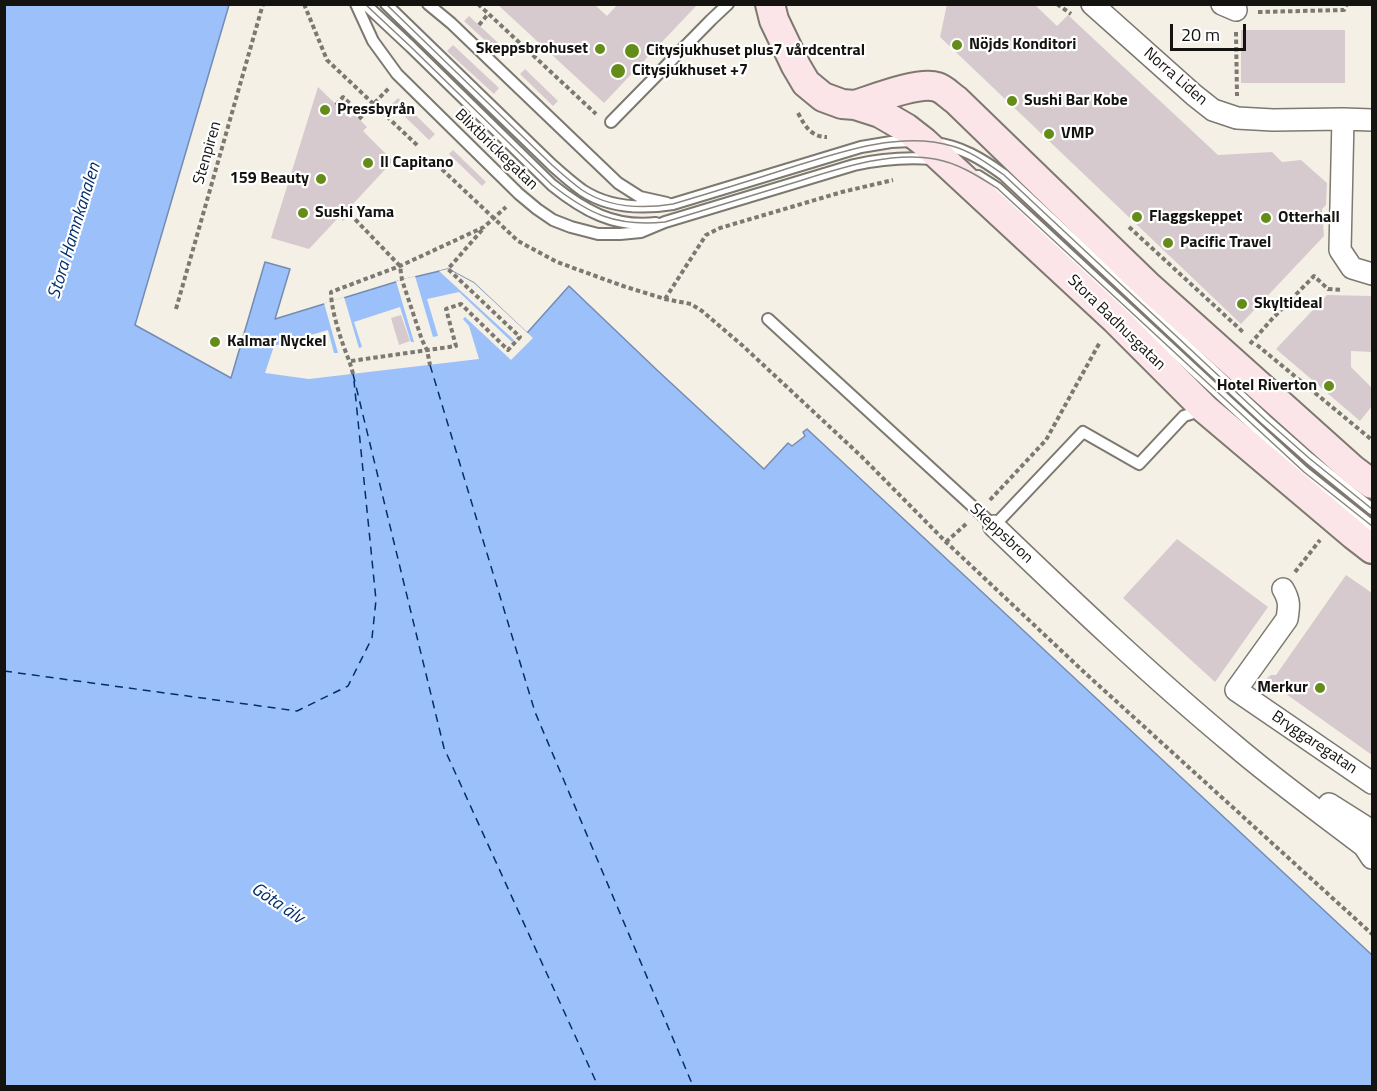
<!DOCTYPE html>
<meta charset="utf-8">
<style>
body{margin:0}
#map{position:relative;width:1377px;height:1091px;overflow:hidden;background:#f4f0e5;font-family:"Titillium Web",sans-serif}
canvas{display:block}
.frame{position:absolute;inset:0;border:6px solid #151310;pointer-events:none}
.scale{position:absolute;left:1170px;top:24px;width:76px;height:27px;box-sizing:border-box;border:3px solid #151310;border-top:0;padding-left:8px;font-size:18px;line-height:21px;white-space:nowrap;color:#151310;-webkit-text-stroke:4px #fff;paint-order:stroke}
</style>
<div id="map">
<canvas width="1377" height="1091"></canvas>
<div class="frame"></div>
<div class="scale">20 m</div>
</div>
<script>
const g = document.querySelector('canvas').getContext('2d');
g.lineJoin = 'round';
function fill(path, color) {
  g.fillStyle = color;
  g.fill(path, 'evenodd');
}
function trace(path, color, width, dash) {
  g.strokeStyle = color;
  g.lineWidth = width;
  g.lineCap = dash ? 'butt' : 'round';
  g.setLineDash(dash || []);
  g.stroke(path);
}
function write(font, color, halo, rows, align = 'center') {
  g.font = font + ' "Titillium Web",sans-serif';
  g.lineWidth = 4.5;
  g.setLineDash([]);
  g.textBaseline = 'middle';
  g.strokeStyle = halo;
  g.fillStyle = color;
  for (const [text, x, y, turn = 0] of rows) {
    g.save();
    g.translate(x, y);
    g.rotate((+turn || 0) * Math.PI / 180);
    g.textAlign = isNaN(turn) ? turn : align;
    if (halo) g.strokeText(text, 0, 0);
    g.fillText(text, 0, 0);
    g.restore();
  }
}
const water = new Path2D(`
 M 5,5 L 229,5 L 135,325 L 231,378 L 265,262 L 290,269 L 275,319 L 402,280 L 448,269 L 474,283 L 527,333 L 569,286 L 658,371 L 764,469 L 788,443 L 792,446 L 805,436 L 803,432 L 807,429 L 1372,955 L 1372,1086 L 5,1086 Z`);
fill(water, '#9cc0f9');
trace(water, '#748cb3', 1.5);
fill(new Path2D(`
 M 448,269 L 474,283 L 533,338 L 511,360 L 465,317 L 463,319 L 469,326 L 479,359 L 309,379 L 265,373 L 274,346 L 328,330 L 334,353 L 338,353 L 324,303 L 344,297 L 359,348 L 362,347 L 354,322 L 400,307 L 411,342 L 414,342 L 396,281 L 415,276 L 433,337 L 438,336 L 427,299 L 459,292 L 512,342 L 514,340 L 439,271 Z`), '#f4f0e5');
trace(new Path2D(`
 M 430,365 L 535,712 L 693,1086
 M 353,374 L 444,748 L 598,1086
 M 4,671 L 297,711 L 348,686 L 372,638 L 376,600 L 354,381`), '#022e6e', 1.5, [8, 6]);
fill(new Path2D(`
 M 497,4 L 594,4 L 607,16 L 618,4 L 698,4 L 604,103 Z
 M 947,4 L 1034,4 L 1057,26 L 1068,15 L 1218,155 L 1272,152 L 1282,162 L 1301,160 L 1327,183 L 1326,205 L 1322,209 L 1324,236 L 1241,324 L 940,37 Z
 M 469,16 L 507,51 L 502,56 L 464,21 Z
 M 1241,30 L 1345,30 L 1345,83 L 1241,83 Z
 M 453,45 L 499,88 L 494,94 L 447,51 Z
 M 525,69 L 558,101 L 553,106 L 520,74 Z
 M 318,87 L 350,118 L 354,115 L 359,119 L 367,127 L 363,131 L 393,161 L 352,205 L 355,208 L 343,221 L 339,217 L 309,249 L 271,238 Z
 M 398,98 L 435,134 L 429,140 L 392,104 Z
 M 464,117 L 509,159 L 504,164 L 459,122 Z
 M 453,150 L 486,182 L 482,186 L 449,154 Z
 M 1327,295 L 1372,296 L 1372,352 L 1351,351 L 1351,367 L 1372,388 L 1372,406 L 1360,421 L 1276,349 Z
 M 401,315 L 410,341 L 399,345 L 391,318 Z
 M 1177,539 L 1268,607 L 1215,682 L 1123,598 Z
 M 1346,575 L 1372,593 L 1372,755 L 1279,689 L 1276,691 L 1271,691 L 1266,688 L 1265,683 L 1267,678 L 1271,675 L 1276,675 Z`), '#d7cacf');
const lane = new Path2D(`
 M 356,4 L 373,41 L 397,74 L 519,194 L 537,209 L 553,220 L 571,227 L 598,234 L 620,234 L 641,232 L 665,222 L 854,165 C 880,159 906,157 933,159
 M 365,4 L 411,47 L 552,185 C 583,210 614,228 656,223
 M 386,4 L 552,165 C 562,174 571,182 582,190 C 609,208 642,209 673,204 L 861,147 L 891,142 L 912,141
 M 428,4 L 451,23 L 618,183 L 640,197 L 667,203
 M 611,122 L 711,20 L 728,4
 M 934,143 C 961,146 982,159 1004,175 L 1266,420 L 1309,458 L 1372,509
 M 978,176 L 997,188 L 1265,436 L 1304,472 L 1372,526
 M 768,319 L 994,526 L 1083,432 L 1139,464 L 1184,416 L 1203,410`);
const street = new Path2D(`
 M 1092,4 L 1194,95 L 1213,110 L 1237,118 L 1273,120 L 1343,119
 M 1222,4 L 1236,10
 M 1372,120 L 1343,119 L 1340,250 L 1352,268 L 1372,274
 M 994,526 C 1072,601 1151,676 1234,745 C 1276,781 1321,813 1364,846 L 1372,858
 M 1283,589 C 1290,601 1289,606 1287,619 L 1236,690 L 1372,783
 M 1329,804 L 1372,831`);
const secondary = new Path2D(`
 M 770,4 L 774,20 L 796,66 L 806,83 L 823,97 L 842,104 L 855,105 L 880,113 L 906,128 L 924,142 L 1116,320 L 1205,409 L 1354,535 L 1372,549
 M 855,105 C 874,99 919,81 937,87 C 944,89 950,96 956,100 L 1149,287 L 1352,469 L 1372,484`);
trace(lane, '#7d7970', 14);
trace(street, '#7d7970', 24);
trace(secondary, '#7d7970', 32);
trace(new Path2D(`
 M 304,4 L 327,60 L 418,146
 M 478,4 L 596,114
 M 1057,4 L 1071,14
 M 1258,12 L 1344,10 L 1347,4
 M 479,25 L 488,14
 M 1236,32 L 1237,96
 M 336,105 L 343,97 L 362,115
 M 798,113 C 805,126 811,137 827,137
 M 359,119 L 389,88
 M 431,159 L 518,241 L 557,262 L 623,286 L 665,299 L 691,304 L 702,311 L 743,346 L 861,456 L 946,542 L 1084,672 L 1372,934
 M 350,214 L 400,266 L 402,280 L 422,340 L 427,350 L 430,365
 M 1129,227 L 1243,332
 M 665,299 L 706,235 L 720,228 L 842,192 L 893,180
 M 176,309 L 263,4
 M 1250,344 L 1272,319 L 1314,276 L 1328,289 L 1343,290
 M 1257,345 L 1372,440
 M 351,361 L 456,346 L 446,309 L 461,304 L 508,350 L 520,337 L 448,269 L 482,230
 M 353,374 C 351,365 348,358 345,350 C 339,334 331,308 331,292 L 400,266 L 484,227 L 506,207
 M 990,500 L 1046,440 L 1100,342
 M 946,542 L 966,524
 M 1295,572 L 1320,540`), '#7c7972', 4, [4.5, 3]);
trace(lane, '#fff', 10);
trace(street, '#fff', 21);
trace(secondary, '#fce5e8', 28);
trace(new Path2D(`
 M 365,4 L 411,47 L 552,185 C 589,214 616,227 665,222 C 704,210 744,198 783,186 C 830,172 886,150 935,159 C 958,163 978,176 997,188 L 1265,436 L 1304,472 L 1372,526
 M 386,4 L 552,165 C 562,174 571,182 582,190 C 609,208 642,209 673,204 C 710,193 746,182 783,170 C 834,154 898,130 952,146 C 971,151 988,164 1004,175 L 1266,420 L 1309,458 L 1372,509`), '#89867f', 1.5);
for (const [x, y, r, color] of [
 [957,45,6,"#648c19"],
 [600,49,6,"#648c19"],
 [632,51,8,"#648c19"],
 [618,71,8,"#648c19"],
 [1012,101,6,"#648c19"],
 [325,110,6,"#648c19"],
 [1049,134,6,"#648c19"],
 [368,163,6,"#648c19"],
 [321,179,6,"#648c19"],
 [303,213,6,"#648c19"],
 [1137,217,6,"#648c19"],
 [1266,218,6,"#648c19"],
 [1168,243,6,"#648c19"],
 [1242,304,6,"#648c19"],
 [215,342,6,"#648c19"],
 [1329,386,6,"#648c19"],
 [1320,688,6,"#648c19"]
]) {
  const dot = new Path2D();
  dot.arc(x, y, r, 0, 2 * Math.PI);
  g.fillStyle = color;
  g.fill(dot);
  trace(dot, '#fff', 2);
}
write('bold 16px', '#151310', '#fff', [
 ["Nöjds Konditori",969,45],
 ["Skeppsbrohuset",588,49,"right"],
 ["Citysjukhuset plus7 vårdcentral",646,51],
 ["Citysjukhuset +7",632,71],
 ["Sushi Bar Kobe",1024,101],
 ["Pressbyrån",337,110],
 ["VMP",1061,134],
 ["Il Capitano",380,163],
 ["159 Beauty",309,179,"right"],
 ["Sushi Yama",315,213],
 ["Flaggskeppet",1149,217],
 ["Otterhall",1278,218],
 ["Pacific Travel",1180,243],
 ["Skyltideal",1254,304],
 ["Kalmar Nyckel",227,342],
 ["Hotel Riverton",1317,386,"right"],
 ["Merkur",1308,688,"right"]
], 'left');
write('16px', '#151310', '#fff', [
 ["Norra Liden",1175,77,41],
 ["Blixtbrickegatan",496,150,44],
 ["Stenpiren",208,153,-74],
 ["Stora Badhusgatan",1116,323,44],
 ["Skeppsbron",1001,534,43],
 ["Bryggaregatan",1314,743,34]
]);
write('italic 18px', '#022e6e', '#fff', [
 ["Stora Hamnkanalen",75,231,-73],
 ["Göta älv",277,904,34]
]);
</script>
